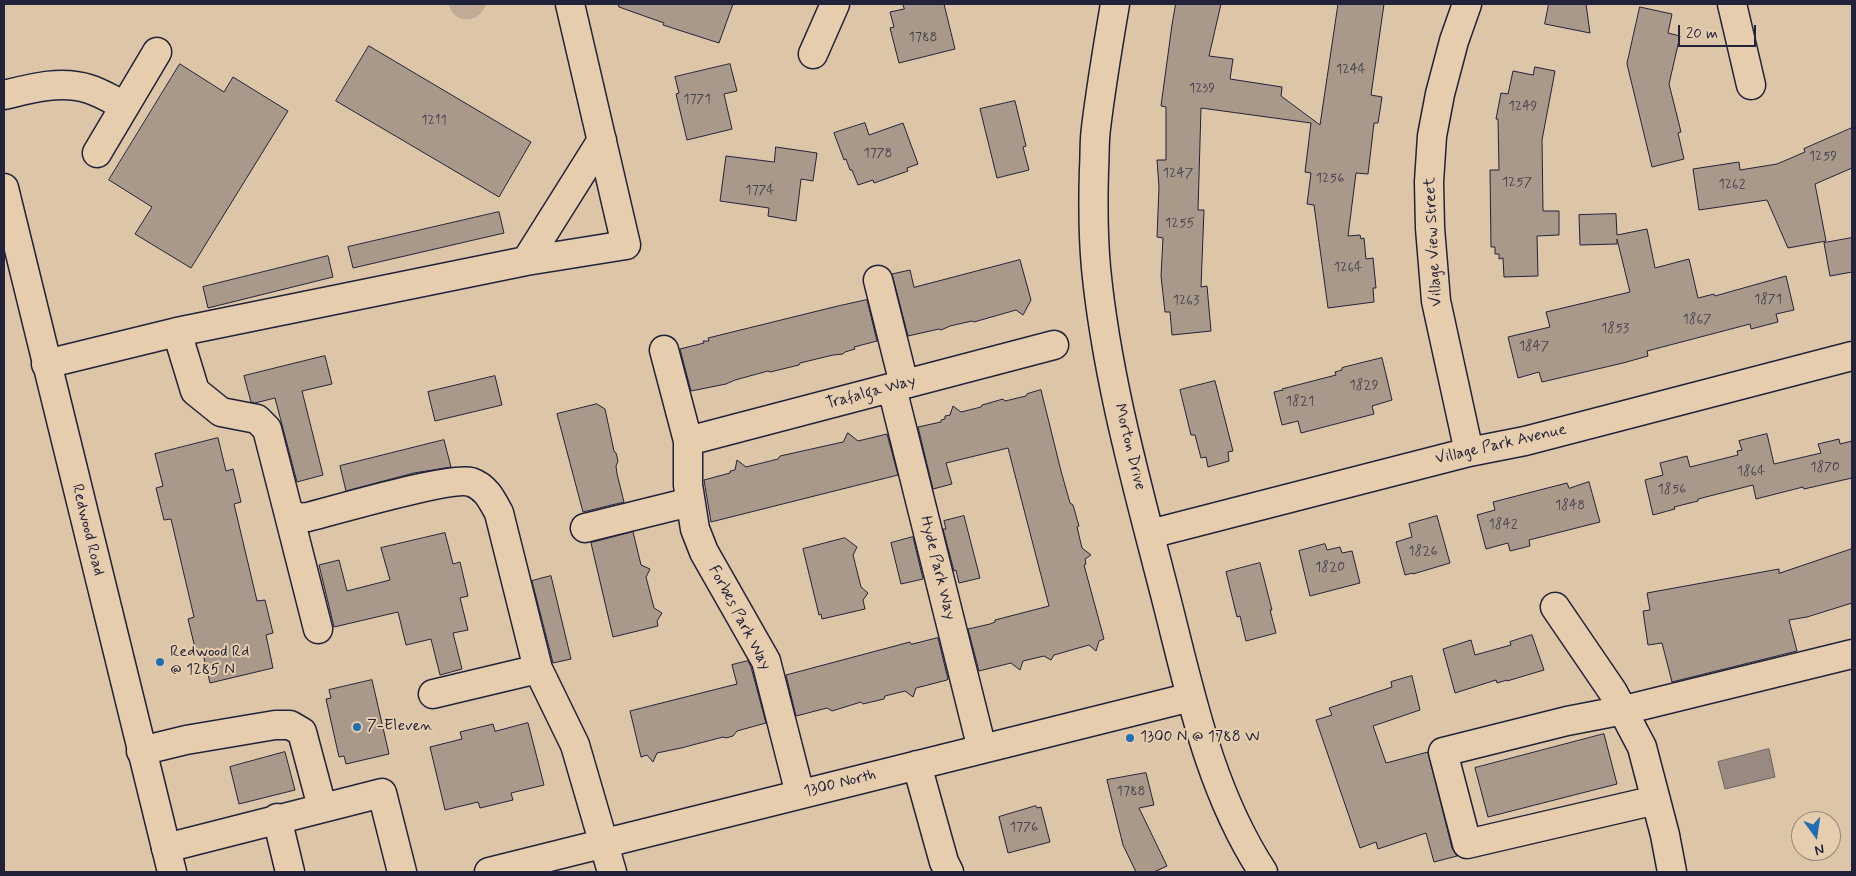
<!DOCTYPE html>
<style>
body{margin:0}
#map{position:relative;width:1856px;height:876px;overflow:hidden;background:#ddc6a8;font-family:Mynerve,sans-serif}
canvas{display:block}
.frame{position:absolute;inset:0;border:5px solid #22223b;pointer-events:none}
.north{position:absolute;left:1791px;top:811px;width:50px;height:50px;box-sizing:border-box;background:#e5cdad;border:1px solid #97897f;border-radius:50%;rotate:166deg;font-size:14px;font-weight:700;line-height:20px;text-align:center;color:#22223b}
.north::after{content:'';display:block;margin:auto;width:18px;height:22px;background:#1f6fb2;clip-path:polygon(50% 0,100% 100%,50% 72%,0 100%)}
.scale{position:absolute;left:1678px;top:25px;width:78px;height:22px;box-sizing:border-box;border:2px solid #22223b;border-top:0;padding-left:6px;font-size:15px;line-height:18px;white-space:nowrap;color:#22223b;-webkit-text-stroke:4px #e5cdad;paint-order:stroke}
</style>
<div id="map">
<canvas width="1856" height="876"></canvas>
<div class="frame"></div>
<div class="north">N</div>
<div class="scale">20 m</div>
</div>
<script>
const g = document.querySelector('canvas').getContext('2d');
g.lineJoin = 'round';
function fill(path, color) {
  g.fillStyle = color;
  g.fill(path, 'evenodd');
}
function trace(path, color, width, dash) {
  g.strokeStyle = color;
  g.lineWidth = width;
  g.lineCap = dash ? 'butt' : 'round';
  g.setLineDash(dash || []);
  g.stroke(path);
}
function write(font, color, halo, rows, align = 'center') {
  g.font = font + ' Mynerve,sans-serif';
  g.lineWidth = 4;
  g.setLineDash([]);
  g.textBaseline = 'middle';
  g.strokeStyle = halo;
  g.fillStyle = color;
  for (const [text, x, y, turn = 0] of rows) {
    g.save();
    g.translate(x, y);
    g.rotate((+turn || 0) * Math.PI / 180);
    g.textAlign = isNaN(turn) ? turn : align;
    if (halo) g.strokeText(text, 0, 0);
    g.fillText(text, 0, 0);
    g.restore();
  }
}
fill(new Path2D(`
 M 449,4 L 486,4 C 480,24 453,25 449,4 Z`), '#bfab96');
const water = new Path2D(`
 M 1769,749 L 1775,777 L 1725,789 L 1718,762 Z`);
fill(water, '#988981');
trace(water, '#696065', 1);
const building = new Path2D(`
 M 619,4 L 733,4 L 719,43 L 663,25 L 664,23 L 619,7 Z
 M 903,4 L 944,4 L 955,49 L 899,63 L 890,28 L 894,27 L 890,12 L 904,9 Z
 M 1176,4 L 1221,4 L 1209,56 L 1233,59 L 1230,79 L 1282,87 L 1281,96 L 1320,125 L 1338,4 L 1384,4 L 1371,95 L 1382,97 L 1378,123 L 1374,123 L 1368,174 L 1356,173 L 1348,236 L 1360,235 L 1361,239 L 1364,238 L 1366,259 L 1373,258 L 1376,288 L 1373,288 L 1374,302 L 1328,308 L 1314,205 L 1307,204 L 1311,173 L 1305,172 L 1311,123 L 1201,108 L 1198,210 L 1204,210 L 1201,287 L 1207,286 L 1211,331 L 1172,335 L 1170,312 L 1165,312 L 1161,276 L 1163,238 L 1157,237 L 1159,187 L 1157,160 L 1166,160 L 1166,107 L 1161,106 L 1172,25 Z
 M 1549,4 L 1586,4 L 1590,33 L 1545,24 Z
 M 1640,7 L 1672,14 L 1668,33 L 1680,36 L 1669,84 L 1681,132 L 1678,133 L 1684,159 L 1652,167 L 1627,64 Z
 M 369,46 L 531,142 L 499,197 L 336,101 Z
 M 180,64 L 224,92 L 233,77 L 288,111 L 191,268 L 135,234 L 152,207 L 109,180 Z
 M 730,64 L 737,91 L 724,94 L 732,129 L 687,140 L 676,94 L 679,93 L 675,77 Z
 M 1535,67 L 1555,71 L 1542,140 L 1543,211 L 1559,211 L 1559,235 L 1537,236 L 1538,276 L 1504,277 L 1503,258 L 1499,259 L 1499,254 L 1495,254 L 1495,247 L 1491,247 L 1490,170 L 1499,170 L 1498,119 L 1496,119 L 1501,93 L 1508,94 L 1513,71 L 1533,75 Z
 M 1015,101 L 1026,146 L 1023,147 L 1029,170 L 997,178 L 980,109 Z
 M 865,123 L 869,135 L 903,123 L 918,164 L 907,168 L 908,171 L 874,183 L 873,180 L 858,185 L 852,170 L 850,170 L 846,159 L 844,160 L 834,133 Z
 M 1852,128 L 1852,168 L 1815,184 L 1826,241 L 1788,248 L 1767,200 L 1699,210 L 1693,169 L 1739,162 L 1740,170 L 1777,164 L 1805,152 L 1804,149 Z
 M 776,147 L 817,153 L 813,181 L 801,179 L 796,221 L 768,216 L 769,208 L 720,201 L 726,156 L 774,162 Z
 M 499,212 L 504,233 L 353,268 L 348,247 Z
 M 1616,214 L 1617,235 L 1647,229 L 1655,268 L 1689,259 L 1698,298 L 1714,294 L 1715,296 L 1786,276 L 1794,310 L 1776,314 L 1778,322 L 1751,329 L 1750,324 L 1647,351 L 1648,356 L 1623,363 L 1542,382 L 1539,372 L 1518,378 L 1508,337 L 1550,327 L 1546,312 L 1630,292 L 1617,239 L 1617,244 L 1580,245 L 1579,215 Z
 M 1852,238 L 1852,272 L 1830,276 L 1824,243 Z
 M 328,256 L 333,277 L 208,308 L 203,287 Z
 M 1020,260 L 1031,300 L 1023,315 L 1016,310 L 974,322 L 972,321 L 950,326 L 941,330 L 939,329 L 908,336 L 892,274 L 910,270 L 914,287 Z
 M 867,300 L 877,341 L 854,347 L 855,349 L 845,352 L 843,354 L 833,355 L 800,363 L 799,365 L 770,372 L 768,371 L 735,380 L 726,384 L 691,391 L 680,349 L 704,343 L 703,341 L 709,341 L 708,338 L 838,306 Z
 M 325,356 L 332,384 L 302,391 L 323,475 L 297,482 L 275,398 L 255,403 L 251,402 L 244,376 Z
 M 1382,358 L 1392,400 L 1372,406 L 1374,414 L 1301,433 L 1298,421 L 1282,425 L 1274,392 L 1283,390 L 1282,389 L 1336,375 L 1335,372 L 1342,370 L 1342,368 Z
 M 495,376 L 502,405 L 435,421 L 428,392 Z
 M 1215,381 L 1233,451 L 1228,452 L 1229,461 L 1208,467 L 1206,457 L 1201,458 L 1195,435 L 1191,435 L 1180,390 Z
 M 1041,390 L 1061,471 L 1070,503 L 1073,505 L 1079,526 L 1077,527 L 1082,548 L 1091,555 L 1085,559 L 1086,564 L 1084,565 L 1104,639 L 1099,641 L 1096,651 L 1089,645 L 1054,655 L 1051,660 L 1044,656 L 1023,661 L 1020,670 L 1011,663 L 979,671 L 968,629 L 990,624 L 995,622 L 995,620 L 1049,606 L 1008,448 L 946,463 L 952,484 L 933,489 L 918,427 L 941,422 L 941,420 L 945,419 L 945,416 L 950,415 L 953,406 L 961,412 L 981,407 L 982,405 L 1003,399 L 1005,401 L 1026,396 L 1027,394 Z
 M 597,404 L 605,409 L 614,451 L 616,453 L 618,461 L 616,466 L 617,474 L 624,502 L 583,512 L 557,414 Z
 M 848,433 L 858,441 L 887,434 L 898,475 L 711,522 L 704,480 L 730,473 L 730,471 L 735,470 L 737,460 L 746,467 L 778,459 L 780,456 L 843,442 Z
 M 1767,434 L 1774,464 L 1821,453 L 1818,444 L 1839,439 L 1840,444 L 1852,441 L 1852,478 L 1804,489 L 1803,487 L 1756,499 L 1753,485 L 1698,499 L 1698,501 L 1674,507 L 1675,509 L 1653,515 L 1645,480 L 1663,475 L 1660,463 L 1687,456 L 1690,467 L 1738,455 L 1737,451 L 1742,450 L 1739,441 Z
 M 218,438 L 226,471 L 233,469 L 241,502 L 234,504 L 257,601 L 265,600 L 273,633 L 266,635 L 273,668 L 210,683 L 202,650 L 196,652 L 188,619 L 194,617 L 171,519 L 164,520 L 156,488 L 163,486 L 155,454 Z
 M 444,440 L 451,467 L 414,473 L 346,491 L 340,466 Z
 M 1589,482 L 1600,522 L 1529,540 L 1530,546 L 1510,551 L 1508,543 L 1486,549 L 1477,515 L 1495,510 L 1493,502 L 1567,483 L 1569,488 Z
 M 964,516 L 980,578 L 959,583 L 956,570 L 954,571 L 943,529 L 946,529 L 944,521 Z
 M 1437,516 L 1450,563 L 1413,574 L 1413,573 L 1405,575 L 1396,542 L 1412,537 L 1409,524 Z
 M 633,532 L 641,565 L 650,569 L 646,577 L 654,608 L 662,613 L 657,621 L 658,626 L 613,637 L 591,543 Z
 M 445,533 L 453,564 L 460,562 L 468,596 L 460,598 L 468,630 L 453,633 L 462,669 L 440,675 L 431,639 L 406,645 L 398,612 L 334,627 L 319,565 L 339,560 L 347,591 L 390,580 L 381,548 Z
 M 913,537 L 923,579 L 901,584 L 891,543 Z
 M 845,538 L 857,547 L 853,555 L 861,587 L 868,593 L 863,600 L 865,609 L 822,619 L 821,614 L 819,615 L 803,549 Z
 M 1325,544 L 1327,550 L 1340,547 L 1342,553 L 1352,551 L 1360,583 L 1310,596 L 1299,551 Z
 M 1852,549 L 1852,603 L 1807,617 L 1789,620 L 1797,651 L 1672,682 L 1662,643 L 1648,645 L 1643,611 L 1650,610 L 1647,593 L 1779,569 L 1779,573 Z
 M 1260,563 L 1272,610 L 1270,610 L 1276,633 L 1246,641 L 1240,616 L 1237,617 L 1226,572 Z
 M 551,576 L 571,659 L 553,663 L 532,581 Z
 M 1532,635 L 1544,670 L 1507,681 L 1507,680 L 1497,683 L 1496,680 L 1455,693 L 1443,649 L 1471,640 L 1475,655 L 1511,645 L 1510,642 Z
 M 938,638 L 948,679 L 947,680 L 916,688 L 913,697 L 905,691 L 885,696 L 884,699 L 863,704 L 861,702 L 832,711 L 827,708 L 796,716 L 786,675 L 910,642 L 911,644 Z
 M 748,661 L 751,667 L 766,723 L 737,731 L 733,736 L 726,738 L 723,737 L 681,748 L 657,753 L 653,762 L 647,755 L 641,757 L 630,711 L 737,684 L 732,665 Z
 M 1412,676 L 1420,710 L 1373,726 L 1386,763 L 1428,752 L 1452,848 L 1457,856 L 1434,862 L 1426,833 L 1378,849 L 1376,842 L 1360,848 L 1316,720 L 1332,715 L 1329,708 L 1392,687 L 1391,682 Z
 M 372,680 L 389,754 L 346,764 L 344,756 L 339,757 L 326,699 L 331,698 L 329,690 Z
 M 528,723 L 544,785 L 511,793 L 513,800 L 480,808 L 478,802 L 445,810 L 430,747 L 462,739 L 460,732 L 493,724 L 495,731 Z
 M 1604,734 L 1617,784 L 1488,817 L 1475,768 Z
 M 285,752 L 295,790 L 239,804 L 230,767 Z
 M 1146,773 L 1154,805 L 1139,808 L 1167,866 L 1154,872 L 1136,872 L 1123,845 L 1107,780 Z
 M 1036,806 L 1037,808 L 1041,807 L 1050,842 L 1008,853 L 999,817 Z`);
fill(building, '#a9998a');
trace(building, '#22223b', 1);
const minor = new Path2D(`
 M 1115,4 C 1108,45 1101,87 1096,128 C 1094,142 1095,155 1094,169 C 1093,202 1093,235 1096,268 C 1107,381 1139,492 1167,602 C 1191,696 1210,791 1263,872
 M 1467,4 L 1454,41 L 1440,94 L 1432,136 L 1429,182 L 1430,228 L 1436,301 L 1469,452
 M 1732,4 L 1751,85
 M 813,54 L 835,4
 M 4,95 C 32,88 61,80 89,89 C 102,93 114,101 125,106
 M 97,153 L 157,52
 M 526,261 L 602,140
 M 878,280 L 904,384
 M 177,332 L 195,391 L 221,412 L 257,419 L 267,429 L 288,511 L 297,518 L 308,517 C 336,510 451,476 471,482 C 486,487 492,500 499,513 L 538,669 L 575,745 L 612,872
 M 664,350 L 688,441 L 688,485 L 695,529 L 704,552 L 766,661 L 800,794
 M 46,364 L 177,332 L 526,261 L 626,245 L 570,4
 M 892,388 L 982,749
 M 688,441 L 1054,345
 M 288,511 L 318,629
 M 585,528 L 690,502
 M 1150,534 L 1469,452 L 1525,441 L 1852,356
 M 1555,607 L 1613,692 L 1642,747 L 1665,835 L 1672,872
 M 433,694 L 538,669
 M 141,751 L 186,740 L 275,725 L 290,725 L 302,732 L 322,807
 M 917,765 L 944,862 L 949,872
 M 1656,800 L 1467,844 L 1443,752 L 1567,721 L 1624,710 L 1852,654
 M 277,818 L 290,872
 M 166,848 L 382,793 L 402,872
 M 489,872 L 1191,697`);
const major = new Path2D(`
 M 4,188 L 172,872`);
trace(minor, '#22223b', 31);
trace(major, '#22223b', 31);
trace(minor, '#e5cdad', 28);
trace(major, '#e5cdad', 28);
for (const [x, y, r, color] of [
 [160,662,5,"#1f6fb2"],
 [357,727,5,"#1f6fb2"],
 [1130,738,5,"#1f6fb2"]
]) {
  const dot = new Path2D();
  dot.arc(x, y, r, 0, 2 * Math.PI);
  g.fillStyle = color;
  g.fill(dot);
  trace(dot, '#e5cdad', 2);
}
write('14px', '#44404f', null, [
 ["1788",923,38],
 ["1244",1351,70],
 ["1239",1202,89],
 ["1771",697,100],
 ["1249",1523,107],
 ["1211",434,121],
 ["1778",878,154],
 ["1259",1823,157],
 ["1247",1178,174],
 ["1256",1330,179],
 ["1257",1517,183],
 ["1262",1732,185],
 ["1774",760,191],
 ["1255",1180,224],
 ["1264",1348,268],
 ["1871",1768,300],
 ["1263",1186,301],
 ["1867",1697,320],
 ["1853",1615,329],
 ["1847",1534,347],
 ["1829",1364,386],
 ["1821",1300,402],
 ["1870",1825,468],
 ["1864",1751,472],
 ["1856",1672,490],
 ["1848",1570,506],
 ["1842",1503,525],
 ["1826",1423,552],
 ["1820",1330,568],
 ["1788",1131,792],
 ["1776",1024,828]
]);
write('16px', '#22223b', '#e5cdad', [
 ["Village View Street",1434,242,-93],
 ["Trafalga Way",871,393,-15],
 ["Village Park Avenue",1501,445,-13],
 ["Morton Drive",1129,447,76],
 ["Redwood Road",87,530,76],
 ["Hyde Park Way",937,568,76],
 ["Forbes Park Way",739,618,62],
 ["1300 North",840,784,-14]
]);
write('16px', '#22223b', '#e5cdad', [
 ["Redwood Rd",170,653],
 ["@ 1285 N",170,671],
 ["7-Eleven",367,727],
 ["1300 N @ 1788 W",1140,738]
], 'left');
</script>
